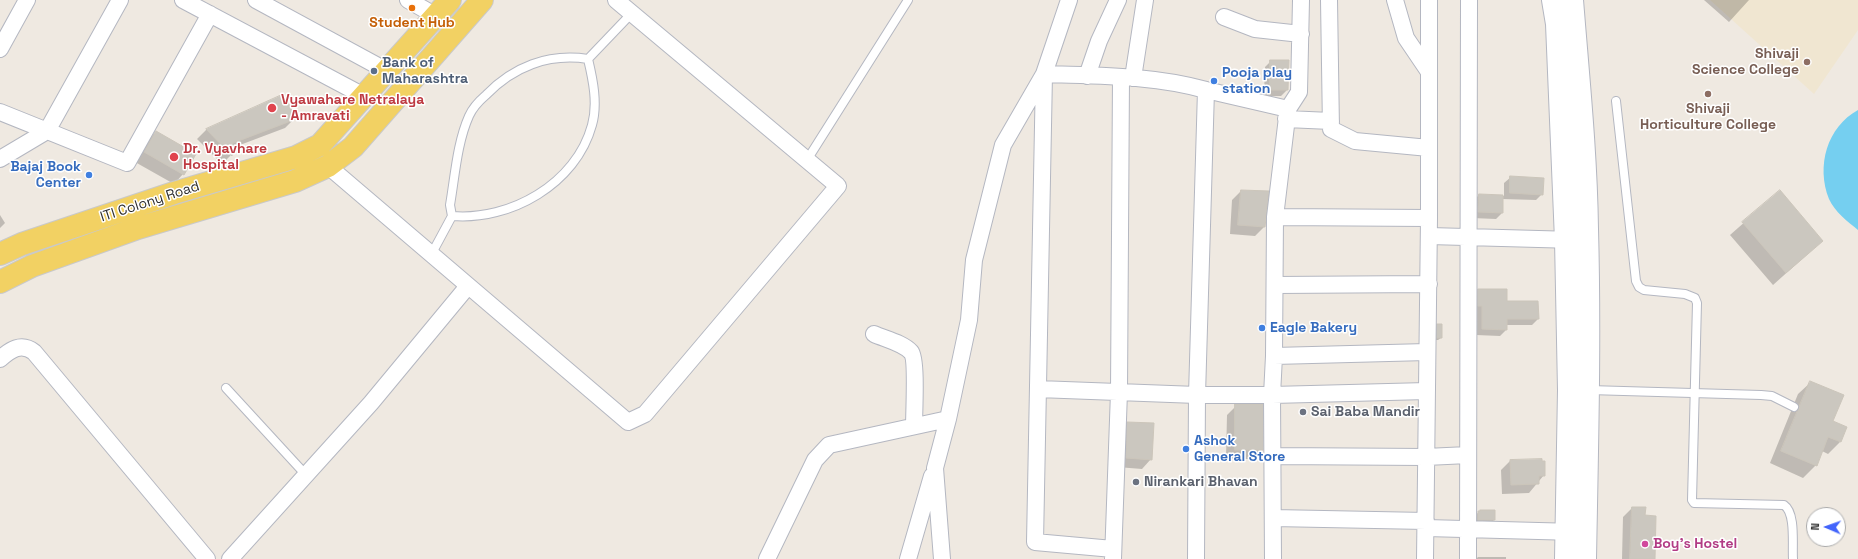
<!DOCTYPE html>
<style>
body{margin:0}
#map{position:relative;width:1858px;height:559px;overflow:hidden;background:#efe9e1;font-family:"Space Grotesk",sans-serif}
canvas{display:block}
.north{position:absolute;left:1806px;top:507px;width:40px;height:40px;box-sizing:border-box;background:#fff;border:1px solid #ababab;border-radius:50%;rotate:272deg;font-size:11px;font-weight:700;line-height:16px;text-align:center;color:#2e2e2e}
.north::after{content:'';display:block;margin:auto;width:14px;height:18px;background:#4264fb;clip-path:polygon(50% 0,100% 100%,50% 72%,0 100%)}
</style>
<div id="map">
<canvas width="1858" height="559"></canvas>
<div class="north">N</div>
</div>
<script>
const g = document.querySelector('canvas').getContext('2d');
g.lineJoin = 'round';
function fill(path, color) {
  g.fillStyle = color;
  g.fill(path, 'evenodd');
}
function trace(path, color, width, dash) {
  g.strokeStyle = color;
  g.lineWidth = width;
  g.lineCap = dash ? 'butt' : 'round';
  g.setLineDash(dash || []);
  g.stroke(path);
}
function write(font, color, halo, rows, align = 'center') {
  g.font = font + ' "Space Grotesk",sans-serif';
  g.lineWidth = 3;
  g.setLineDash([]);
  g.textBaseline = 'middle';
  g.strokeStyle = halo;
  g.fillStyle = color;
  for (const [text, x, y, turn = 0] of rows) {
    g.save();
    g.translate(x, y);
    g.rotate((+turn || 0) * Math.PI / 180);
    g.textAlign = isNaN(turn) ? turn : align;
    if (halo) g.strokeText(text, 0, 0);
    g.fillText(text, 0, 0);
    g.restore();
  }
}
fill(new Path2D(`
 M 1710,0 L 1858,0 L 1858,30 L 1814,94 Z`), '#f0e6d1');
fill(new Path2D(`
 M 1858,110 L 1858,230 C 1847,221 1835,212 1829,199 C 1816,166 1827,127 1858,110 Z`), '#75cff0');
fill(new Path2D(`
 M 1704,0 L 1749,0 L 1729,22 Z
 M 1271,61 L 1287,90 L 1281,96 L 1264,96 L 1265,67 Z
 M 284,95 L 294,119 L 285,128 L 232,148 L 231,155 L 222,164 L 197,139 L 206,130 Z
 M 156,132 L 183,174 L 174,184 L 135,162 L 147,141 Z
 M 1511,177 L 1542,194 L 1536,200 L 1502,199 L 1502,213 L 1496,219 L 1472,218 L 1473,201 L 1479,195 L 1504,196 L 1504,183 Z
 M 1241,191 L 1267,192 L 1264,227 L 1255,236 L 1230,234 L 1232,200 Z
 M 1780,191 L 1822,241 L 1773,285 L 1730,235 Z
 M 0,215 L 5,223 L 0,228 Z
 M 1478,290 L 1506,302 L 1538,319 L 1532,325 L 1506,325 L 1506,330 L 1500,336 L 1476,335 L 1477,311 L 1472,311 L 1472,296 Z
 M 1438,325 L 1441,338 L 1438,340 L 1435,340 L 1435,328 Z
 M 1811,382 L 1840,442 L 1828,454 L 1822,451 L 1816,465 L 1803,478 L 1770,463 L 1798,394 Z
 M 1236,406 L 1262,450 L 1253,459 L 1226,459 L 1227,415 Z
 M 1128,423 L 1151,459 L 1142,469 L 1117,467 L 1119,432 Z
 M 1510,461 L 1544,475 L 1529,493 L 1502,494 L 1501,470 Z
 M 1632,508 L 1644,516 L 1654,559 L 1622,559 L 1623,517 Z
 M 1479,512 L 1494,520 L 1488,526 L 1472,526 L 1472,518 Z
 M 1478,557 L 1506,557 L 1506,559 L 1476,559 Z`), '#0003');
const building = new Path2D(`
 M 1270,60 L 1289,60 L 1288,90 L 1270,90 Z
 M 284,94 L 296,119 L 233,143 L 232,156 L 206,129 Z
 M 156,131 L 196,154 L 184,175 L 144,152 Z
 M 1510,176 L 1544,178 L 1543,195 L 1510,193 Z
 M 1241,190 L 1269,191 L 1265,227 L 1238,225 Z
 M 1780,190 L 1823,241 L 1786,273 L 1742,222 Z
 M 1479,194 L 1503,195 L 1503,213 L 1478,212 Z
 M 1478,289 L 1507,289 L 1507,301 L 1538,301 L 1539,319 L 1507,319 L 1507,330 L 1482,329 L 1482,306 L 1478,306 Z
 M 1437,324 L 1442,324 L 1442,338 L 1437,338 Z
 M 1810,381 L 1844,395 L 1833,421 L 1847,427 L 1841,442 L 1828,437 L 1817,466 L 1781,451 Z
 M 1235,404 L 1263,404 L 1263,450 L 1235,450 Z
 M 1127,422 L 1154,423 L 1152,460 L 1126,458 Z
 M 1542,459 L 1542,461 L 1545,461 L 1545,476 L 1539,476 L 1539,484 L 1511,485 L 1510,460 Z
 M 1632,507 L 1646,507 L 1645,515 L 1656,516 L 1655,559 L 1630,559 Z
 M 1480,510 L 1495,510 L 1495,520 L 1478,520 L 1478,511 L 1480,511 Z`);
fill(building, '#cbc7bf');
trace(building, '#cbc5ba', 1);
const lane = new Path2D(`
 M 1616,101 L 1636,281 L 1639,287 L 1644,290 L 1685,294 L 1695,298 L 1697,303 L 1692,500 L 1694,503 L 1784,505 C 1796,513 1792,545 1793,559
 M 807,160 L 908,0
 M 452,216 C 510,221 576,184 592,125 C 598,104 593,80 588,59
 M 431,255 L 452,216 L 450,205 C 455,176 457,143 469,116 C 473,107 479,101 486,95 C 513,67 548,53 588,59 L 632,13
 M 226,388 L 306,475
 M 1589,390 L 1761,395 L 1772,396 L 1794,407`);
const street = new Path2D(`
 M 183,0 L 364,96
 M 256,0 L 387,71
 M 408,0 L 436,16
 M 1329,0 L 1331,129 L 1355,141 L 1429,148
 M 1395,0 L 1406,38 L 1429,72
 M 1224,17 L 1255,29 L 1301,34
 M 0,49 L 27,0
 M 1087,76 L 1099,41 L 1118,0
 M 1133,78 L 1145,0
 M 1206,90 L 1288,109
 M 0,112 L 127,163 L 210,14
 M 1286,119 L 1331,121
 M 0,159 L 47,131 L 120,0
 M 328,166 L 628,422 L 645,414 L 838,186 L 616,0
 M 1275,217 L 1429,218
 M 1429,236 L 1575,240
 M 1275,285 L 1429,284
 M 874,334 C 885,339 903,343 911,352 C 917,359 914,414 914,426
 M 1274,356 L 1427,352
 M 0,359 C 10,350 21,342 34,352 L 207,559
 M 1038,389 L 1197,395 L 1272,395 L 1427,391
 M 1273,456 L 1426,457 L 1468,455
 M 1273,518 L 1426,521
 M 1426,528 L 1576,532
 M 1113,549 L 1035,542 L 1044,74 C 1097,76 1154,75 1206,90 L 1197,395 L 1196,559
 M 230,559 L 371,403 L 468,286
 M 767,559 L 815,460 L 829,445 L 948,419
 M 908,559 L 932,476
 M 942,559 L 935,468 L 948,419 L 969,320 L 974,260 L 1003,145 L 1044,74 L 1069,0
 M 1113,559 L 1119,392 L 1121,77
 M 1273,559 L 1272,395 L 1274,356 L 1275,217 L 1288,109 L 1299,92 L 1301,0
 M 1425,559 L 1429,218 L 1429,0
 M 1468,559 L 1469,0`);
const secondary = new Path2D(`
 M 1553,0 L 1557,24 L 1566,240 L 1569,390 L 1566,559
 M 1572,0 C 1578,76 1586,153 1587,229 C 1590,339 1587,449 1585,559`);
const primary = new Path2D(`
 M 0,254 L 22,244 L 174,193 L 296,157 L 320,145 L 450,0
 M 0,282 L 32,266 L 138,228 L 295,181 L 328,166 L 353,147 L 482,0`);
trace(lane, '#b4b7c1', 10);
trace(street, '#b4b7c1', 18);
trace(secondary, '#b4b7c1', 24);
trace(primary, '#c9c9c9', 24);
trace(lane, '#fff', 8);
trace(street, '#fff', 16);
trace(secondary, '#fff', 22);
trace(primary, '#f2d163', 22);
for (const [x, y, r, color] of [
 [412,8,4,"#e8710a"],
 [1807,62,4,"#8d6e63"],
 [374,71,4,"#5c6f8a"],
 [1214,81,4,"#3f7fe0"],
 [1708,94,4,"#8d6e63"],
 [272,108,5,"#e0444e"],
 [174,157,5,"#e0444e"],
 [89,175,4,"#3f7fe0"],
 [1262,328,4,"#3f7fe0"],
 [1303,412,4,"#6b7280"],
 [1186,449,4,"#3f7fe0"],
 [1136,482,4,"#6b7280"],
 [1645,544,4,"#d1479c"]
]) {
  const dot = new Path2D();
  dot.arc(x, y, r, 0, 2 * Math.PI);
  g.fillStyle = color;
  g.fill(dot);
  trace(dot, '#fff', 1.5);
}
write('bold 14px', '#c56008', '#fff', [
 ["Student Hub",412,23]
]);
write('bold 14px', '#785e54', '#fff', [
 ["Shivaji",1799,54],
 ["Science College",1799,70],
 ["Shivaji",1708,109,"center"],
 ["Horticulture College",1708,125,"center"]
], 'right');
write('bold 14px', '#4e5e75', '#fff', [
 ["Bank of",382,63],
 ["Maharashtra",382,79]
], 'left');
write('bold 14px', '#366cbe', '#fff', [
 ["Pooja play",1222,73],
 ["station",1222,89],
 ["Bajaj Book",81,167,"right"],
 ["Center",81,183,"right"],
 ["Eagle Bakery",1270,328],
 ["Ashok",1194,441],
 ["General Store",1194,457]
], 'left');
write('bold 14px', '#be3a42', '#fff', [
 ["Vyawahare Netralaya",281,100],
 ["- Amravati",281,116],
 ["Dr. Vyavhare",183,149],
 ["Hospital",183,165]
], 'left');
write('14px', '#2e2e2e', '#fff', [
 ["ITI Colony Road",150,202,-18]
]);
write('bold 14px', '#5b616d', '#fff', [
 ["Sai Baba Mandir",1311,412],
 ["Nirankari Bhavan",1144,482]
], 'left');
write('bold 14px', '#b23c85', '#fff', [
 ["Boy's Hostel",1653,544]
], 'left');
</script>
